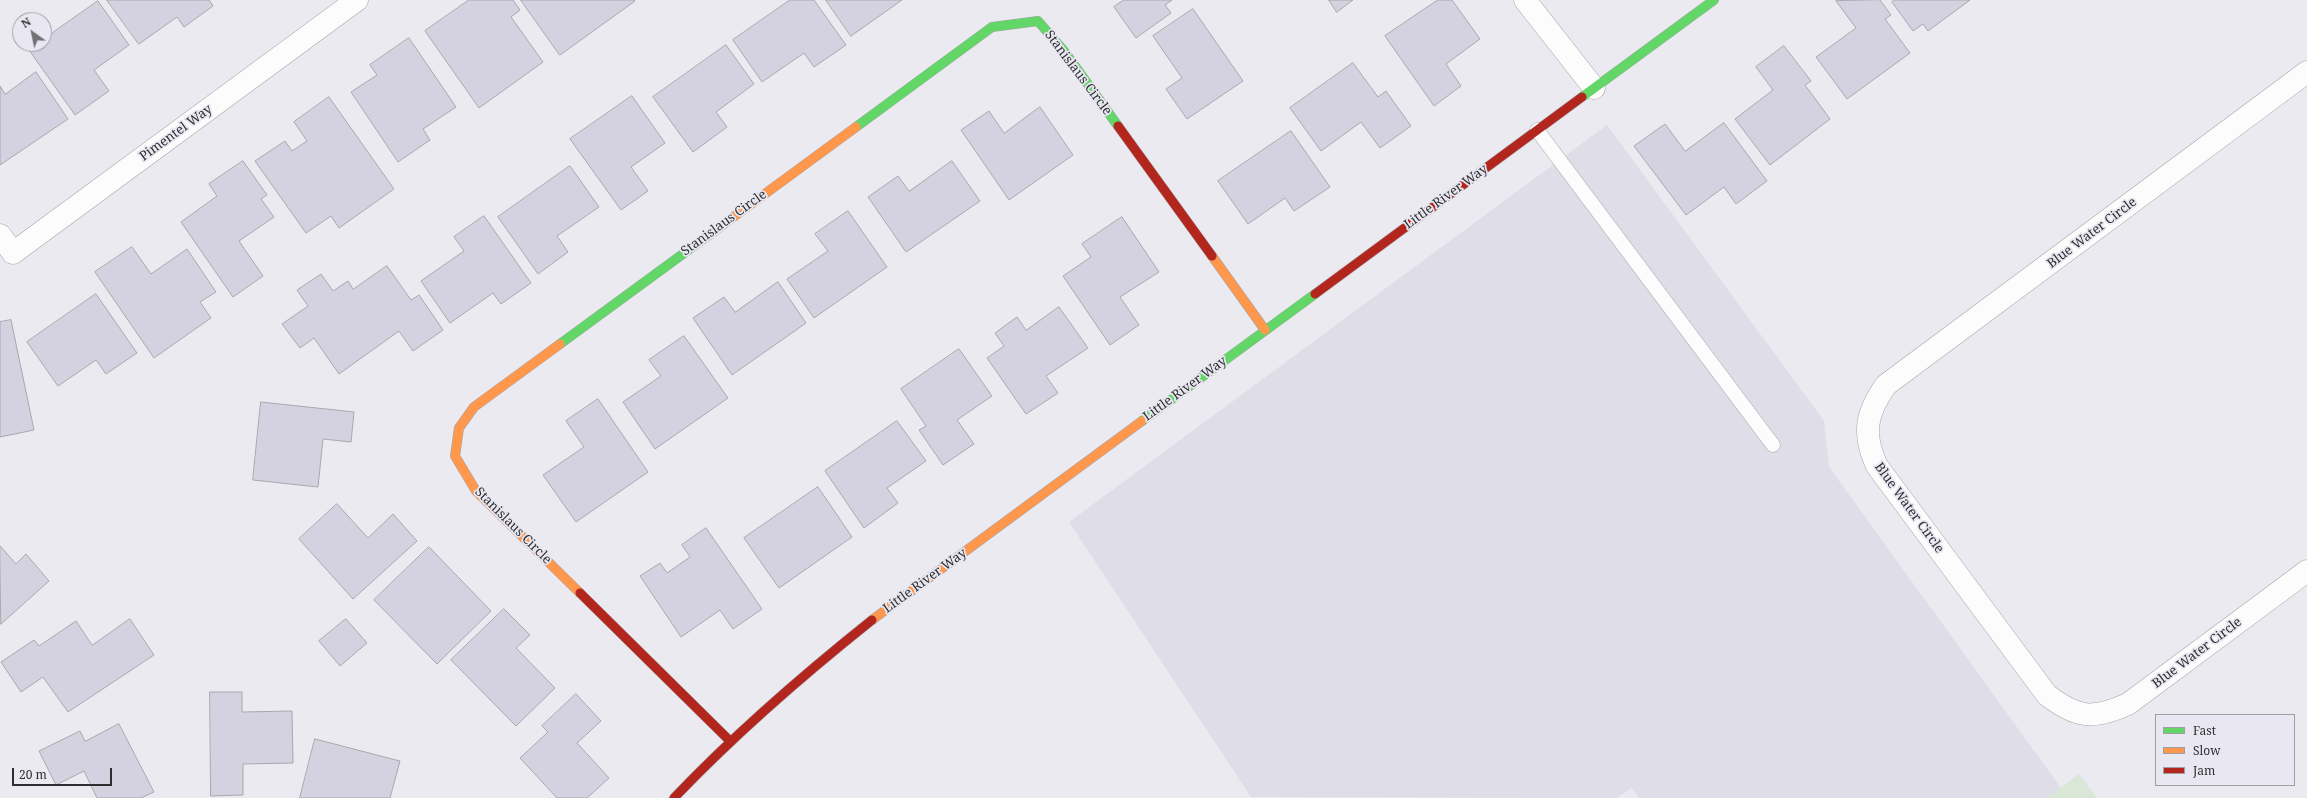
<!DOCTYPE html>
<style>
body{margin:0}
#map{position:relative;width:2307px;height:798px;overflow:hidden;background:#ebeaf0;font-family:"Noto Serif",serif}
canvas{display:block}
.legend{position:absolute;left:2155px;top:714px;width:140px;height:72px;box-sizing:border-box;background:#e9e8f2;border:1px solid #9f9ea5;margin:0;padding:5px 7px;list-style:none;font-size:12px;color:#2f2f32}
.legend li{display:flex;align-items:center;gap:8px;height:20px}
.legend b{width:20px;border:1px solid #9f9ea5}
.north{position:absolute;left:12px;top:12px;width:40px;height:40px;box-sizing:border-box;background:#e9e8f2;border:1px solid #9f9ea5;border-radius:50%;rotate:327deg;font-size:11px;font-weight:700;line-height:16px;text-align:center;color:#2f2f32}
.north::after{content:'';display:block;margin:auto;width:14px;height:18px;background:#717074;clip-path:polygon(50% 0,100% 100%,50% 72%,0 100%)}
.scale{position:absolute;left:12px;top:768px;width:100px;height:18px;box-sizing:border-box;border:2px solid #2f2f32;border-top:0;padding-left:5px;font-size:12px;line-height:14px;white-space:nowrap;color:#2f2f32;-webkit-text-stroke:3px #e9e8f2;paint-order:stroke}
</style>
<div id="map">
<canvas width="2307" height="798"></canvas>
<ul class="legend">
<li><b style="height:5px;background:#63d668"></b>Fast</li>
<li><b style="height:5px;background:#ff974d"></b>Slow</li>
<li><b style="height:5px;background:#b3261e"></b>Jam</li>
</ul>
<div class="north">N</div>
<div class="scale">20 m</div>
</div>
<script>
const g = document.querySelector('canvas').getContext('2d');
g.lineJoin = 'round';
function fill(path, color) {
  g.fillStyle = color;
  g.fill(path, 'evenodd');
}
function trace(path, color, width, dash) {
  g.strokeStyle = color;
  g.lineWidth = width;
  g.lineCap = dash ? 'butt' : 'round';
  g.setLineDash(dash || []);
  g.stroke(path);
}
function write(font, color, halo, rows, align = 'center') {
  g.font = font + ' "Noto Serif",serif';
  g.lineWidth = 3.5;
  g.setLineDash([]);
  g.textBaseline = 'middle';
  g.strokeStyle = halo;
  g.fillStyle = color;
  for (const [text, x, y, turn = 0] of rows) {
    g.save();
    g.translate(x, y);
    g.rotate((+turn || 0) * Math.PI / 180);
    g.textAlign = isNaN(turn) ? turn : align;
    if (halo) g.strokeText(text, 0, 0);
    g.fillText(text, 0, 0);
    g.restore();
  }
}
fill(new Path2D(`
 M 1607,125 L 1824,421 L 1829,467 L 2061,788 L 2047,798 L 1639,798 L 1632,788 L 1616,798 L 1251,797 L 1069,522 Z`), '#dfdde8');
fill(new Path2D(`
 M 2079,774 L 2097,798 L 2047,798 Z`), '#dae6d6');
const building = new Path2D(`
 M 107,0 L 209,0 L 213,6 L 184,27 L 177,17 L 139,44 Z
 M 469,0 L 513,0 L 520,10 L 511,17 L 543,62 L 479,108 L 425,31 Z
 M 521,0 L 634,0 L 635,1 L 560,55 Z
 M 790,0 L 814,0 L 846,45 L 814,67 L 804,53 L 762,82 L 733,40 Z
 M 826,0 L 902,0 L 851,36 Z
 M 1124,0 L 1172,0 L 1165,5 L 1171,13 L 1136,38 L 1114,7 Z
 M 1329,0 L 1353,0 L 1337,12 Z
 M 1438,0 L 1452,0 L 1480,39 L 1446,64 L 1461,86 L 1434,106 L 1385,36 Z
 M 1880,0 L 1891,15 L 1885,19 L 1910,53 L 1847,99 L 1816,57 L 1856,28 L 1836,1 Z
 M 1894,0 L 1970,0 L 1928,31 L 1923,24 L 1913,31 L 1892,2 Z
 M 98,1 L 129,45 L 94,70 L 109,91 L 75,115 L 29,50 L 37,44 L 44,44 L 44,39 Z
 M 1193,9 L 1243,81 L 1187,119 L 1166,89 L 1182,78 L 1153,36 Z
 M 409,38 L 456,107 L 423,129 L 430,140 L 398,162 L 351,92 L 377,75 L 370,65 Z
 M 726,45 L 754,84 L 716,112 L 727,127 L 693,152 L 653,97 Z
 M 1784,46 L 1811,81 L 1805,85 L 1830,119 L 1770,165 L 1735,119 L 1773,90 L 1756,67 Z
 M 1353,63 L 1378,97 L 1386,91 L 1411,126 L 1380,148 L 1361,122 L 1321,151 L 1290,108 Z
 M 36,72 L 68,119 L 0,165 L 0,86 L 5,94 Z
 M 632,96 L 665,143 L 631,167 L 648,191 L 621,210 L 570,139 Z
 M 329,97 L 394,189 L 339,228 L 331,216 L 306,233 L 255,161 L 285,141 L 292,151 L 307,141 L 294,122 Z
 M 1040,107 L 1073,155 L 1009,200 L 961,130 L 989,111 L 1004,133 Z
 M 1724,123 L 1767,181 L 1736,204 L 1724,187 L 1686,215 L 1634,146 L 1665,124 L 1685,151 Z
 M 1291,131 L 1330,187 L 1294,211 L 1285,198 L 1248,224 L 1218,181 Z
 M 243,161 L 267,195 L 261,199 L 274,217 L 239,241 L 263,276 L 233,297 L 181,222 L 217,196 L 209,184 Z
 M 952,161 L 980,201 L 906,252 L 868,197 L 898,176 L 909,191 Z
 M 570,166 L 599,207 L 557,236 L 568,252 L 538,274 L 498,217 Z
 M 848,211 L 887,267 L 814,318 L 787,279 L 828,251 L 815,234 Z
 M 484,216 L 531,283 L 501,304 L 493,293 L 450,323 L 421,281 L 464,251 L 454,237 Z
 M 1122,217 L 1159,272 L 1120,297 L 1139,325 L 1110,345 L 1063,276 L 1091,257 L 1082,244 Z
 M 132,247 L 151,274 L 187,249 L 216,292 L 200,302 L 211,318 L 154,358 L 95,272 Z
 M 387,266 L 411,300 L 419,295 L 443,330 L 413,351 L 399,331 L 339,374 L 314,338 L 300,348 L 282,324 L 308,306 L 297,290 L 321,274 L 333,291 L 348,281 L 353,289 Z
 M 778,282 L 806,323 L 732,375 L 693,318 L 724,297 L 735,312 Z
 M 96,294 L 137,353 L 106,374 L 96,360 L 58,386 L 27,342 Z
 M 1059,307 L 1088,348 L 1046,376 L 1058,393 L 1026,414 L 987,358 L 1004,346 L 995,333 L 1017,317 L 1026,330 Z
 M 11,320 L 34,430 L 0,437 L 0,322 Z
 M 684,336 L 728,398 L 655,449 L 623,402 L 661,376 L 649,360 Z
 M 959,349 L 992,396 L 957,420 L 974,444 L 943,465 L 919,430 L 926,426 L 901,389 Z
 M 598,399 L 648,472 L 576,522 L 543,475 L 584,447 L 566,421 Z
 M 261,402 L 354,412 L 351,442 L 323,439 L 318,487 L 253,480 Z
 M 897,421 L 926,461 L 887,488 L 898,503 L 864,528 L 825,471 Z
 M 818,487 L 852,537 L 779,588 L 744,538 Z
 M 337,504 L 368,538 L 393,514 L 417,541 L 353,599 L 299,539 Z
 M 706,528 L 762,609 L 733,629 L 720,610 L 681,637 L 640,576 L 660,563 L 667,573 L 690,557 L 682,545 Z
 M 0,546 L 16,564 L 26,554 L 49,581 L 1,624 Z
 M 429,547 L 491,611 L 437,664 L 374,600 Z
 M 504,609 L 530,635 L 516,648 L 555,688 L 516,726 L 451,660 Z
 M 130,619 L 154,655 L 68,712 L 43,677 L 21,692 L 1,662 L 34,640 L 39,646 L 76,621 L 92,645 Z
 M 346,619 L 367,643 L 340,666 L 319,641 Z
 M 210,692 L 242,692 L 242,712 L 292,711 L 293,763 L 243,764 L 243,795 L 211,796 Z
 M 576,694 L 601,721 L 577,743 L 609,778 L 587,798 L 557,798 L 520,758 L 548,732 L 542,726 Z
 M 119,724 L 154,792 L 141,798 L 97,798 L 84,771 L 56,785 L 39,751 L 80,731 L 85,741 Z
 M 315,739 L 400,761 L 390,798 L 300,798 Z`);
fill(building, '#d4d1e0');
trace(building, '#a8a8ac', 1);
const lane = new Path2D(`
 M 1537,130 L 1773,445`);
const street = new Path2D(`
 M 1525,0 L 1594,88
 M 2307,72 L 1886,385 C 1866,413 1862,434 1877,466 L 2047,695 C 2077,718 2093,720 2128,704 L 2307,571
 M 0,235 L 13,253 L 357,0`);
const fast = new Path2D(`
 M 1582,97 L 1714,0
 M 856,127 L 992,27 L 1038,21 L 1064,51 L 1118,126
 M 560,344 L 732,218
 M 1142,421 L 1315,294`);
const slow = new Path2D(`
 M 732,218 L 856,127
 M 1212,256 L 1265,330
 M 560,344 L 474,407 L 459,428 L 455,456 L 476,491 L 580,593
 M 872,620 L 1142,421`);
const jam = new Path2D(`
 M 1118,126 L 1212,256
 M 1315,294 L 1582,97
 M 580,593 L 730,741
 M 674,798 C 736,733 803,675 872,620`);
trace(lane, '#a5a4a8', 15);
trace(street, '#a5a4a8', 23);
trace(fast, '#a5a4a8', 10);
trace(slow, '#a5a4a8', 10);
trace(jam, '#a5a4a8', 10);
trace(lane, '#fcfcfd', 14);
trace(street, '#fcfcfd', 22);
trace(fast, '#63d668', 9);
trace(slow, '#ff974d', 9);
trace(jam, '#b3261e', 9);
write('13px', '#2f2f32', '#e9e8f2', [
 ["Stanislaus Circle",1078,73,53],
 ["Pimentel Way",176,133,-36],
 ["Little River Way",1446,197,-36],
 ["Stanislaus Circle",724,223,-36],
 ["Blue Water Circle",2092,233,-37],
 ["Little River Way",1185,389,-36],
 ["Blue Water Circle",1909,508,54],
 ["Stanislaus Circle",513,526,45],
 ["Little River Way",925,581,-36],
 ["Blue Water Circle",2197,653,-37]
]);
</script>
